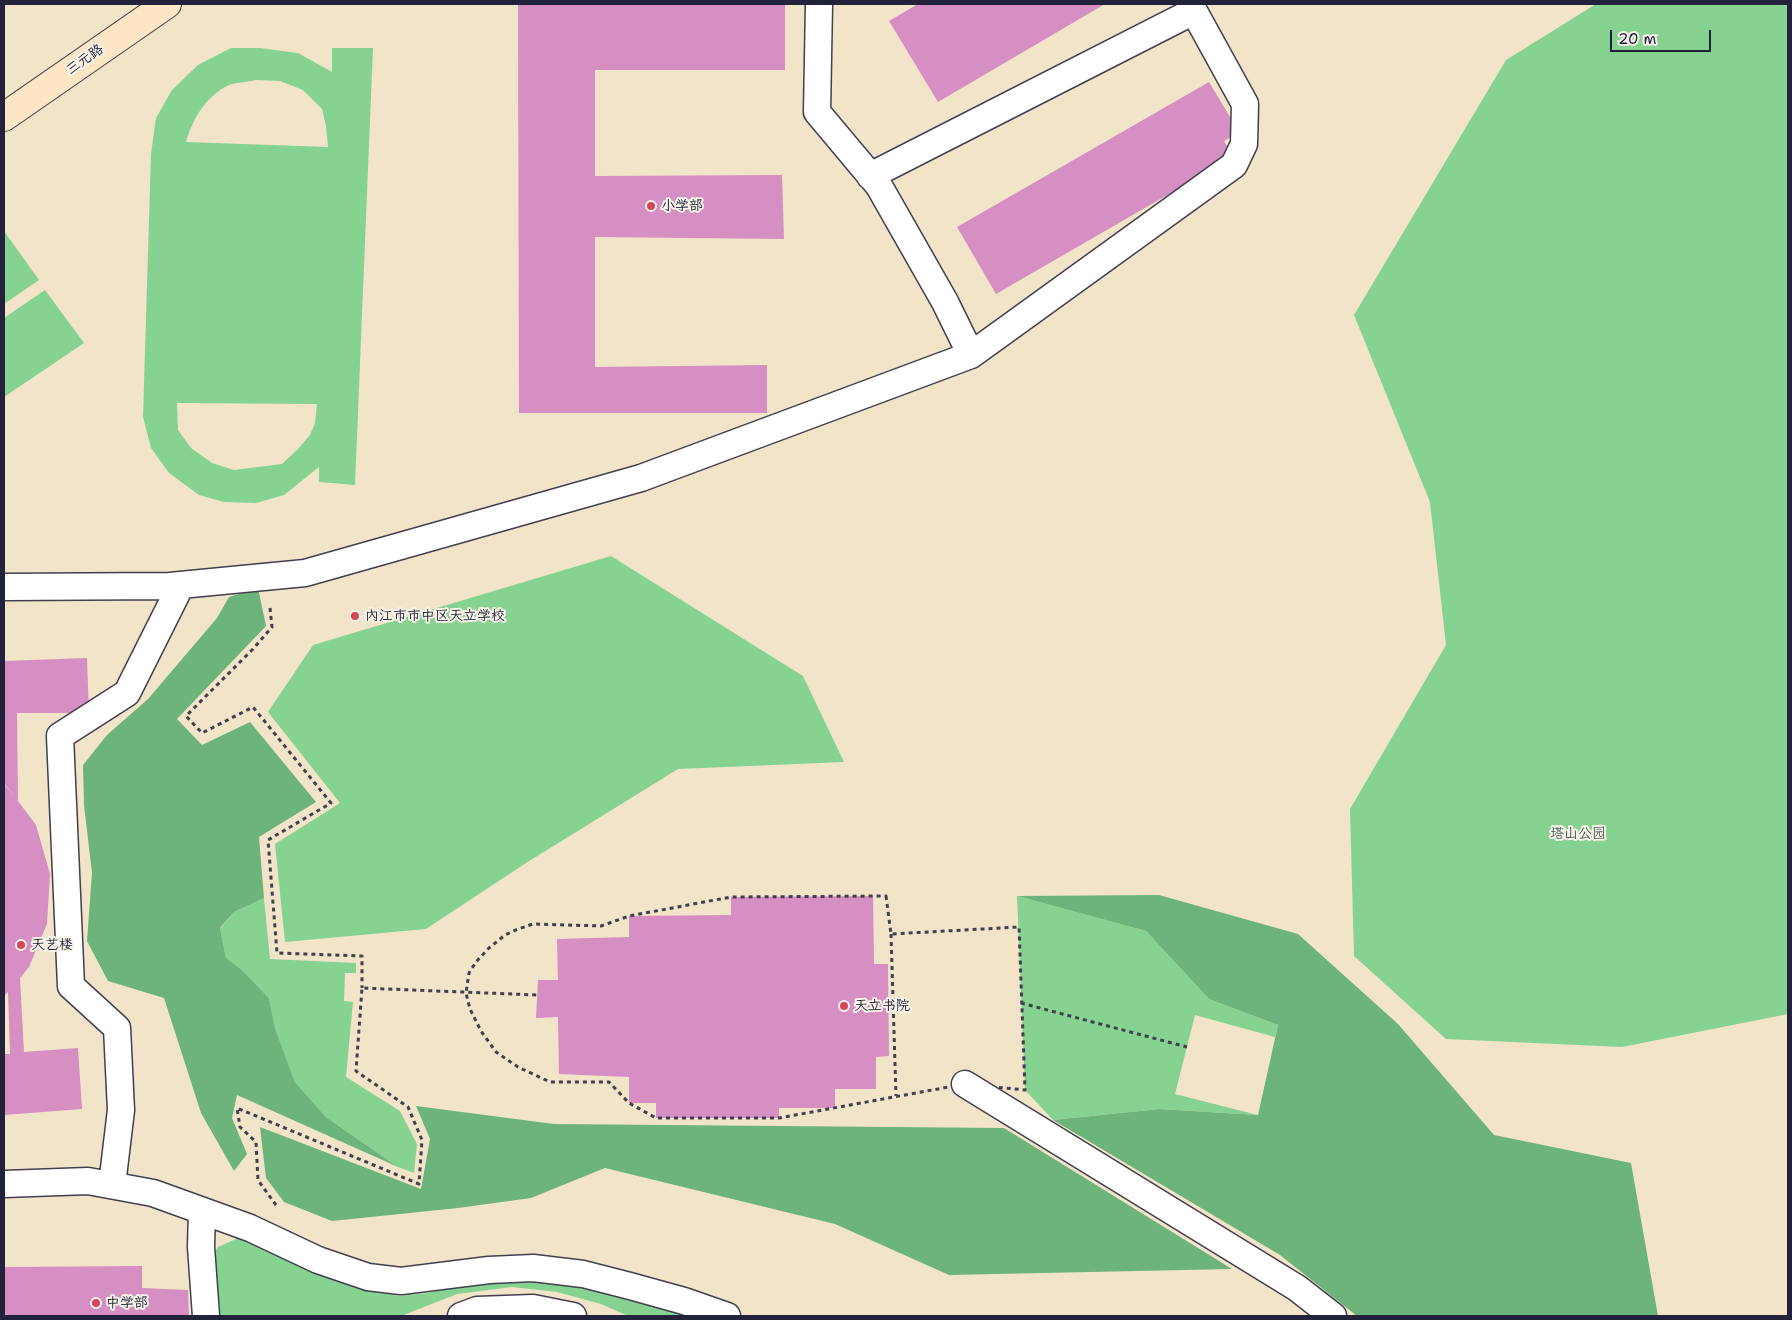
<!DOCTYPE html>
<meta charset="utf-8">
<style>
body{margin:0}
#map{position:relative;width:1792px;height:1320px;overflow:hidden;background:#f2e4c9;font-family:"Shantell Sans",sans-serif}
canvas{display:block}
.frame{position:absolute;inset:0;border:5px solid #22223b;pointer-events:none}
.scale{position:absolute;left:1610px;top:30px;width:101px;height:22px;box-sizing:border-box;border:2px solid #22223b;border-top:0;padding-left:6px;font-size:15px;line-height:18px;white-space:nowrap;color:#22223b;-webkit-text-stroke:4px #f7f3e8;paint-order:stroke}
</style>
<div id="map">
<canvas width="1792" height="1320"></canvas>
<div class="frame"></div>
<div class="scale">20 m</div>
</div>
<script>
const g = document.querySelector('canvas').getContext('2d');
g.lineJoin = 'round';
function fill(path, color) {
  g.fillStyle = color;
  g.fill(path, 'evenodd');
}
function trace(path, color, width, dash) {
  g.strokeStyle = color;
  g.lineWidth = width;
  g.lineCap = dash ? 'butt' : 'round';
  g.setLineDash(dash || []);
  g.stroke(path);
}
function write(font, color, halo, rows, align = 'center') {
  g.font = font + ' "Shantell Sans","LXGW WenKai TC",sans-serif';
  g.lineWidth = 4;
  g.setLineDash([]);
  g.textBaseline = 'middle';
  g.strokeStyle = halo;
  g.fillStyle = color;
  for (const [text, x, y, turn = 0] of rows) {
    g.save();
    g.translate(x, y);
    g.rotate((+turn || 0) * Math.PI / 180);
    g.textAlign = isNaN(turn) ? turn : align;
    if (halo) g.strokeText(text, 0, 0);
    g.fillText(text, 0, 0);
    g.restore();
  }
}
fill(new Path2D(`
 M 1596,4 L 1788,4 L 1788,1014 L 1622,1047 L 1446,1039 L 1354,956 L 1350,809 L 1446,645 L 1430,502 L 1354,315 L 1506,60 Z
 M 231,48 L 260,48 L 298,53 L 332,72 L 332,48 L 373,48 L 355,485 L 319,482 L 319,467 L 284,495 L 256,503 L 224,502 L 199,495 L 169,473 L 151,448 L 143,417 L 151,154 L 156,118 L 172,90 L 198,65 ZM 256,80 L 280,81 L 303,90 L 322,109 L 326,126 L 328,147 L 186,142 C 193,118 206,96 229,85 C 237,82 248,82 256,80 ZM 177,403 L 316,404 L 317,404 L 315,423 L 310,435 L 298,449 L 282,464 L 234,470 L 212,463 L 191,448 L 178,430 Z
 M 4,231 L 39,280 L 4,304 Z
 M 45,290 L 84,343 L 4,397 L 4,318 Z
 M 611,556 L 803,676 L 844,762 L 678,769 L 526,863 L 426,929 L 285,942 L 275,844 L 340,803 L 268,712 L 313,645 Z
 M 1017,896 L 1146,931 L 1209,999 L 1278,1025 L 1275,1037 L 1195,1015 L 1175,1094 L 1258,1115 L 1159,1109 L 1053,1120 L 1025,1090 Z
 M 264,898 L 270,959 L 356,963 L 356,973 L 345,973 L 344,1001 L 353,1002 L 346,1077 L 400,1111 L 417,1144 L 414,1173 L 398,1167 L 326,1117 L 295,1082 L 275,1028 L 269,998 L 241,969 L 226,958 L 220,929 L 234,912 Z
 M 238,1238 L 257,1242 L 348,1284 L 399,1296 L 427,1293 L 474,1283 L 527,1280 L 588,1287 L 686,1316 L 628,1316 L 601,1304 L 557,1292 L 512,1287 L 457,1294 L 401,1316 L 216,1316 L 212,1256 L 218,1247 Z`), '#86d291');
fill(new Path2D(`
 M 258,588 L 266,626 L 177,719 L 202,745 L 250,722 L 316,802 L 259,837 L 264,898 L 234,912 L 220,928 L 226,958 L 241,969 L 269,998 L 275,1028 L 295,1082 L 326,1117 L 398,1167 L 237,1095 L 232,1118 L 247,1154 L 234,1171 L 201,1113 L 164,998 L 108,981 L 87,941 L 92,873 L 84,805 L 83,765 L 107,735 L 148,699 L 217,618 L 229,597 Z
 M 1159,895 L 1298,934 L 1398,1024 L 1494,1135 L 1631,1163 L 1658,1316 L 1357,1316 L 1280,1255 L 1053,1120 L 1159,1109 L 1258,1115 L 1278,1025 L 1209,999 L 1146,931 L 1017,896 Z
 M 416,1106 L 554,1124 L 1004,1128 L 1232,1269 L 949,1275 L 835,1224 L 605,1168 L 531,1198 L 458,1208 L 332,1221 L 284,1202 L 266,1178 L 260,1127 L 421,1189 L 430,1139 Z`), '#6cb47b');
fill(new Path2D(`
 M 518,4 L 785,4 L 785,70 L 595,70 L 595,176 L 782,175 L 784,239 L 595,237 L 595,367 L 767,365 L 767,413 L 519,413 Z
 M 918,4 L 1105,4 L 938,102 L 889,21 Z
 M 1209,82 L 1239,132 L 1224,141 L 1233,157 L 996,294 L 957,227 Z
 M 87,658 L 89,713 L 17,713 L 18,801 L 36,825 L 50,874 L 47,924 L 29,967 L 20,978 L 24,1052 L 78,1048 L 82,1109 L 4,1115 L 4,1054 L 10,1054 L 8,992 L 4,996 L 4,784 L 14,796 L 4,783 L 4,661 Z
 M 873,896 L 874,964 L 888,964 L 889,1056 L 876,1057 L 876,1089 L 835,1089 L 835,1108 L 779,1108 L 779,1118 L 656,1118 L 656,1103 L 629,1103 L 629,1077 L 559,1074 L 558,1017 L 536,1018 L 538,980 L 558,980 L 557,939 L 629,937 L 629,916 L 731,915 L 731,897 Z
 M 142,1266 L 142,1288 L 188,1290 L 189,1316 L 4,1316 L 4,1267 Z`), '#d58fc2');
const street = new Path2D(`
 M 819,4 L 817,112 L 879,186 L 945,302 L 971,355
 M 870,176 L 1194,11
 M 4,587 L 170,586 L 305,573 L 641,478 L 971,355 L 1234,165 L 1244,144 L 1245,104 L 1190,4
 M 965,1084 L 1297,1288 L 1333,1316
 M 4,1184 L 88,1181 L 153,1193 L 250,1228 L 318,1260 L 368,1277 L 401,1281 L 489,1270 L 533,1268 L 583,1274 L 630,1286 L 684,1301 L 727,1316
 M 112,1185 L 121,1110 L 117,1028 L 71,986 L 60,736 L 127,693 L 181,585
 M 202,1211 L 201,1247 L 206,1316
 M 461,1316 L 477,1310 L 533,1308 L 573,1316`);
const secondary = new Path2D(`
 M 4,117 L 167,4`);
trace(street, '#413f50', 29);
trace(secondary, '#413f50', 30);
trace(new Path2D(`
 M 270,608 L 272,627 L 253,649 L 186,716 L 202,733 L 253,707 L 331,803 L 268,840 L 277,953 L 362,956 L 362,988
 M 886,896 L 891,934 L 1019,927 L 1025,1090 L 965,1084 L 779,1118 L 656,1118 L 629,1103 L 609,1082 L 550,1082 L 518,1067 L 496,1052 L 481,1031 L 470,1009 L 466,993 L 469,973 L 476,962 L 489,948 L 505,935 L 518,929 L 533,924 L 601,926 L 629,916 L 731,897 Z
 M 891,934 L 896,1096
 M 1021,1003 L 1187,1047
 M 276,1205 L 258,1180 L 256,1142 L 240,1127 L 237,1108 L 419,1184 L 422,1140 L 408,1107 L 356,1071 L 362,988 L 537,995`), '#413f50', 3, [4, 4]);
trace(street, '#fff', 26);
trace(secondary, '#fde5c5', 28);
for (const [x, y, r, color] of [
 [651,206,5,"#d1495b"],
 [355,616,5,"#d1495b"],
 [21,945,5,"#d1495b"],
 [844,1006,5,"#d1495b"],
 [96,1303,5,"#d1495b"]
]) {
  const dot = new Path2D();
  dot.arc(x, y, r, 0, 2 * Math.PI);
  g.fillStyle = color;
  g.fill(dot);
  trace(dot, '#f7f3e8', 2);
}
write('14px', '#22223b', '#f7f3e8', [
 ["三元路",85,60,-35]
]);
write('14px', '#22223b', '#f7f3e8', [
 ["小学部",661,206],
 ["内江市市中区天立学校",365,616],
 ["天艺楼",31,945],
 ["天立书院",854,1006],
 ["中学部",106,1303]
], 'left');
write('14px', '#405755', '#f7f3e8', [
 ["塔山公园",1578,834]
]);
</script>
